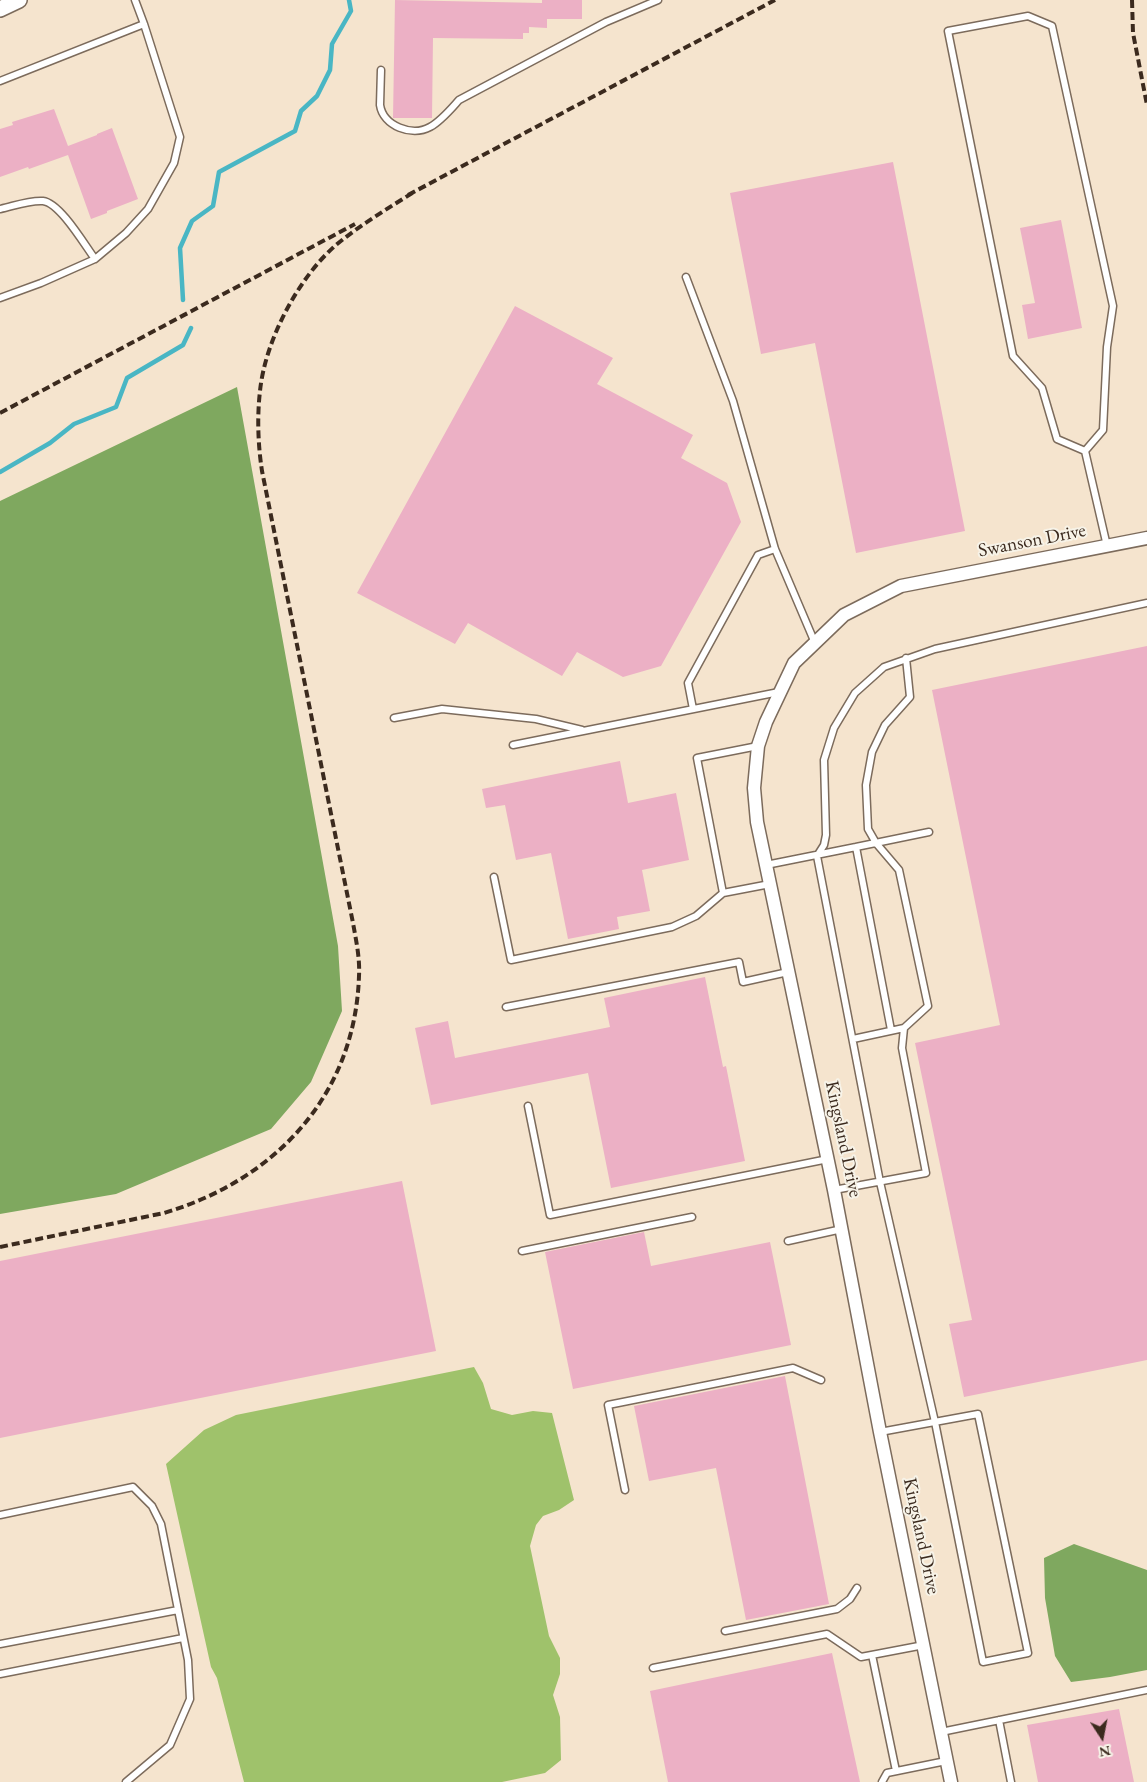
<!DOCTYPE html>
<style>
body{margin:0}
#map{position:relative;width:1147px;height:1782px;overflow:hidden;background:#f5e4ce;font-family:"EB Garamond",serif}
canvas{display:block}
.north{position:absolute;left:1077px;top:1712px;width:50px;height:50px;-webkit-text-stroke:4px #f7f3e8;paint-order:stroke;rotate:169deg;font-size:14px;font-weight:700;line-height:20px;text-align:center;color:#3b2a1e}
.north::after{content:'';display:block;margin:auto;width:18px;height:22px;background:#3b2a1e;clip-path:polygon(50% 0,100% 100%,50% 72%,0 100%)}
</style>
<div id="map">
<canvas width="1147" height="1782"></canvas>
<div class="north">N</div>
</div>
<script>
const g = document.querySelector('canvas').getContext('2d');
g.lineJoin = 'round';
function fill(path, color) {
  g.fillStyle = color;
  g.fill(path, 'evenodd');
}
function trace(path, color, width, dash) {
  g.strokeStyle = color;
  g.lineWidth = width;
  g.lineCap = dash ? 'butt' : 'round';
  g.setLineDash(dash || []);
  g.stroke(path);
}
function write(font, color, halo, rows, align = 'center') {
  g.font = font + ' "EB Garamond",serif';
  g.lineWidth = 4;
  g.setLineDash([]);
  g.textBaseline = 'middle';
  g.strokeStyle = halo;
  g.fillStyle = color;
  for (const [text, x, y, turn = 0] of rows) {
    g.save();
    g.translate(x, y);
    g.rotate((+turn || 0) * Math.PI / 180);
    g.textAlign = isNaN(turn) ? turn : align;
    if (halo) g.strokeText(text, 0, 0);
    g.fillText(text, 0, 0);
    g.restore();
  }
}
fill(new Path2D(`
 M 474,1367 L 483,1383 L 491,1409 L 512,1415 L 533,1411 L 552,1413 L 574,1500 L 559,1510 L 543,1516 L 536,1525 L 530,1546 L 549,1636 L 560,1658 L 560,1674 L 553,1695 L 560,1717 L 561,1760 L 545,1773 L 502,1782 L 244,1782 L 217,1678 L 211,1667 L 166,1464 L 204,1430 L 236,1415 Z`), '#9fc26b');
fill(new Path2D(`
 M 237,387 L 338,946 L 342,1011 L 311,1082 L 271,1129 L 116,1194 L 0,1214 L 0,501 Z
 M 1074,1544 L 1147,1570 L 1147,1670 L 1110,1677 L 1071,1682 L 1055,1656 L 1045,1598 L 1044,1558 Z`), '#7fa85f');
trace(new Path2D(`
 M 183,300 L 180,248 L 192,221 L 213,206 L 219,172 L 295,131 L 301,111 L 317,96 L 330,70 L 332,44 L 351,11 L 349,0
 M 0,472 L 50,443 L 74,424 L 116,407 L 127,378 L 183,345 L 191,328`), '#49b6c4', 4.5);
fill(new Path2D(`
 M 395,0 L 542,3 L 542,0 L 582,0 L 582,19 L 547,19 L 547,28 L 529,27 L 529,33 L 523,33 L 523,39 L 433,38 L 432,118 L 393,118 Z
 M 54,109 L 68,146 L 97,135 L 97,134 L 112,128 L 138,199 L 107,211 L 107,213 L 91,219 L 68,155 L 29,169 L 28,167 L 0,177 L 0,129 L 13,125 L 12,122 Z
 M 893,162 L 965,531 L 856,553 L 815,343 L 761,354 L 730,193 Z
 M 1061,220 L 1082,328 L 1028,339 L 1022,305 L 1035,303 L 1020,228 Z
 M 515,306 L 613,358 L 597,384 L 693,435 L 681,458 L 727,483 L 741,522 L 661,666 L 623,677 L 577,652 L 562,676 L 468,623 L 455,644 L 357,593 Z
 M 1147,646 L 1147,1360 L 964,1397 L 949,1324 L 972,1320 L 915,1043 L 1000,1025 L 932,690 Z
 M 620,761 L 628,803 L 676,793 L 689,860 L 642,870 L 650,911 L 617,917 L 619,929 L 568,939 L 551,853 L 516,860 L 505,805 L 486,808 L 482,789 Z
 M 705,977 L 723,1067 L 726,1066 L 745,1161 L 611,1188 L 588,1073 L 431,1105 L 415,1028 L 448,1021 L 455,1058 L 610,1027 L 604,998 Z
 M 402,1181 L 436,1351 L 0,1438 L 0,1261 Z
 M 644,1232 L 651,1266 L 770,1242 L 791,1345 L 573,1389 L 545,1252 Z
 M 785,1376 L 829,1604 L 746,1620 L 716,1468 L 649,1481 L 634,1406 Z
 M 832,1653 L 860,1782 L 668,1782 L 650,1691 Z
 M 1119,1709 L 1134,1782 L 1038,1782 L 1027,1725 Z`), '#ecb0c5');
const service = new Path2D(`
 M 135,0 L 144,24
 M 381,70 L 380,105 C 383,126 412,137 430,127 C 441,121 450,110 459,100 L 606,22 L 658,0
 M 0,81 L 144,24 L 180,137 L 174,163 L 148,209 L 126,233 L 95,259 L 41,283 L 0,298
 M 0,209 C 14,206 29,200 43,201 C 60,203 84,244 95,259
 M 686,277 L 733,401 L 775,549 L 815,643
 M 1085,451 L 1057,439 L 1042,388 L 1013,356 L 948,31 L 1028,16 L 1052,26 L 1113,306 L 1107,347 L 1103,430 L 1085,451 L 1107,546
 M 693,709 L 688,683 L 758,555 L 775,549
 M 394,718 L 442,709 L 536,719 L 582,730
 M 513,745 L 779,692
 M 758,746 L 697,758 L 723,893 L 770,884
 M 856,847 L 929,832
 M 766,865 L 856,847 L 891,1030
 M 494,877 L 511,960 L 672,927 L 696,916 L 723,893
 M 506,1007 L 739,962 L 743,982 L 788,972
 M 853,1039 L 904,1028
 M 528,1106 L 550,1215 L 828,1159
 M 834,1190 L 926,1173 L 902,1048 L 904,1028 L 928,1006 L 899,870 L 876,843 L 868,829 L 866,785 L 872,752 L 885,725 L 910,697 L 906,658
 M 788,1241 L 842,1229
 M 522,1251 L 692,1217
 M 880,1432 L 978,1414 L 1028,1653 L 983,1662 L 935,1422 L 880,1182 L 817,856 L 824,845 L 826,835 L 824,760 L 834,728 L 855,693 L 884,667 L 935,649 L 1147,603
 M 625,1490 L 608,1405 L 793,1368 L 821,1380
 M 0,1515 L 133,1487 L 152,1506 L 161,1524 L 188,1660 L 190,1699 L 170,1745 L 126,1782
 M 725,1631 L 837,1609 L 850,1599 L 857,1588
 M 0,1644 L 178,1610
 M 872,1655 L 896,1771
 M 653,1668 L 827,1634 L 861,1657 L 924,1645
 M 0,1674 L 183,1638
 M 999,1720 L 1011,1782
 M 941,1732 L 1147,1690
 M 882,1782 L 887,1773 L 946,1761`);
const minor = new Path2D(`
 M 951,1782 L 880,1432 L 834,1190 L 757,822 L 754,788 L 758,746 L 766,722 L 794,663 L 844,615 L 901,586 L 1147,538`);
const tertiary = new Path2D(`
 M 0,9 L 19,0`);
trace(service, '#7c6b5c', 9);
trace(minor, '#7c6b5c', 15);
trace(tertiary, '#7c6b5c', 18);
trace(service, '#fff', 6);
trace(minor, '#fff', 12);
trace(tertiary, '#fff', 15);
trace(new Path2D(`
 M 1132,0 L 1133,33 L 1147,105
 M 408,195 L 775,0
 M 0,413 L 355,224
 M 0,1247 L 164,1213 C 275,1180 355,1096 359,976 C 360,958 356,940 353,923 L 262,471 C 258,445 257,417 260,391 C 265,341 298,278 336,245 C 360,225 387,209 414,192`), '#3b2a1e', 4, [8, 4]);
write('19px', '#3b2a1e', '#f7f3e8', [
 ["Swanson Drive",1032,541,-11],
 ["Kingsland Drive",843,1139,78],
 ["Kingsland Drive",921,1536,78]
]);
</script>
